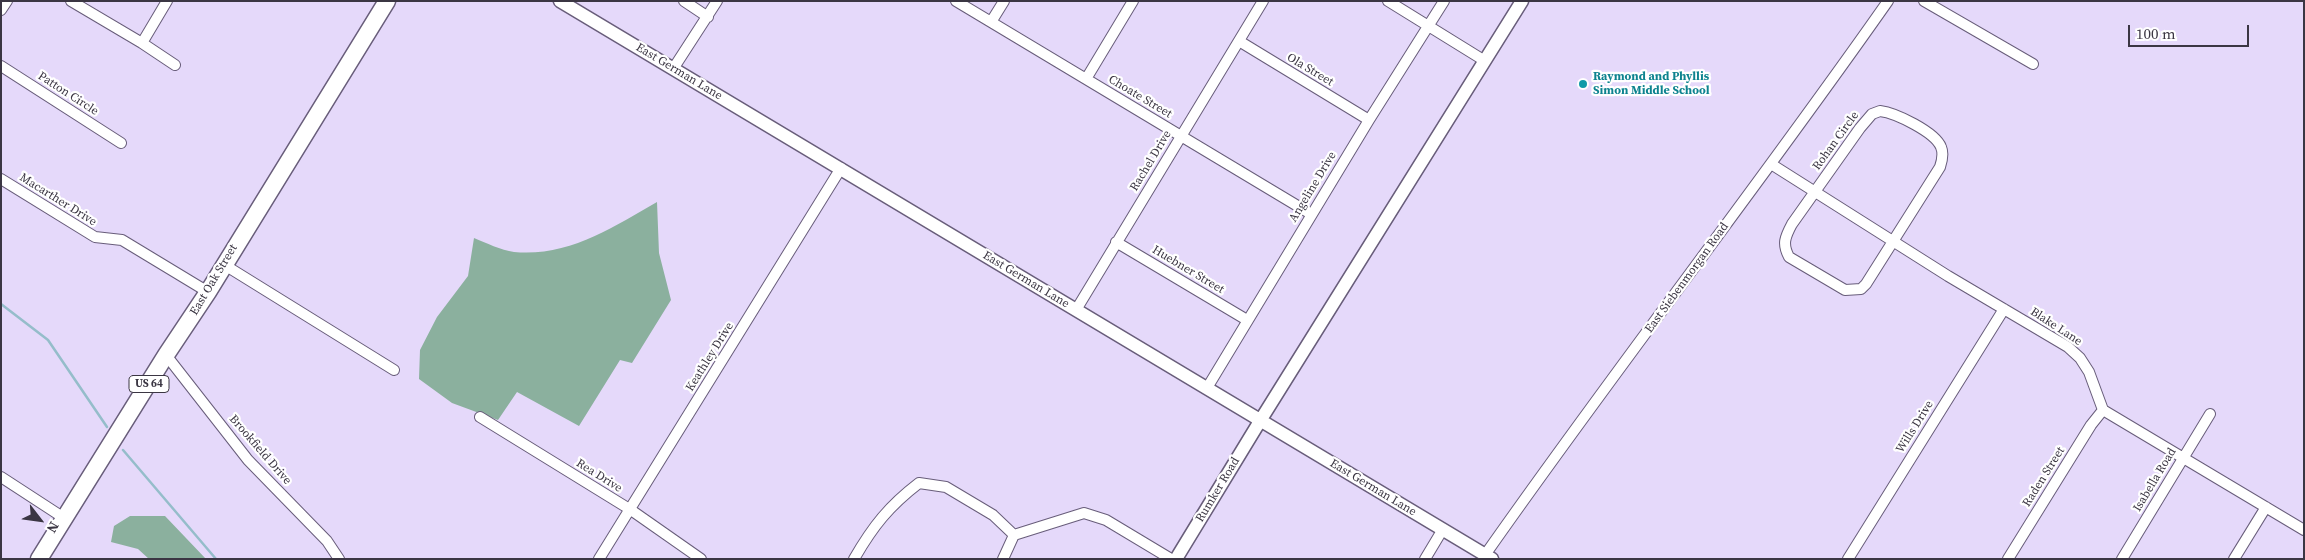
<!DOCTYPE html>
<style>
body{margin:0}
#map{position:relative;width:2305px;height:560px;overflow:hidden;background:#e5d9fa;font-family:"Source Serif 4",serif}
canvas{display:block}
.frame{position:absolute;inset:0;border:2px solid #3b3643;pointer-events:none}
.north{position:absolute;left:15px;top:495px;width:50px;height:50px;-webkit-text-stroke:4px #fff;paint-order:stroke;rotate:120deg;font-size:14px;font-weight:700;line-height:20px;text-align:center;color:#3b3643}
.north::after{content:'';display:block;margin:auto;width:18px;height:22px;background:#3b3643;clip-path:polygon(50% 0,100% 100%,50% 72%,0 100%)}
.scale{position:absolute;left:2128px;top:25px;width:121px;height:22px;box-sizing:border-box;border:2px solid #3b3643;border-top:0;padding-left:6px;font-size:15px;line-height:18px;white-space:nowrap;color:#3b3643;-webkit-text-stroke:4px #fff;paint-order:stroke}
</style>
<div id="map">
<canvas width="2305" height="560"></canvas>
<div class="frame"></div>
<div class="north">N</div>
<div class="scale">100 m</div>
</div>
<script>
const g = document.querySelector('canvas').getContext('2d');
g.lineJoin = 'round';
function fill(path, color) {
  g.fillStyle = color;
  g.fill(path, 'evenodd');
}
function trace(path, color, width, dash) {
  g.strokeStyle = color;
  g.lineWidth = width;
  g.lineCap = dash ? 'butt' : 'round';
  g.setLineDash(dash || []);
  g.stroke(path);
}
function write(font, color, halo, rows, align = 'center') {
  g.font = font + ' "Source Serif 4",serif';
  g.lineWidth = 4.5;
  g.setLineDash([]);
  g.textBaseline = 'middle';
  g.strokeStyle = halo;
  g.fillStyle = color;
  for (const [text, x, y, turn = 0] of rows) {
    g.save();
    g.translate(x, y);
    g.rotate((+turn || 0) * Math.PI / 180);
    g.textAlign = isNaN(turn) ? turn : align;
    if (halo) g.strokeText(text, 0, 0);
    g.fillText(text, 0, 0);
    g.restore();
  }
}
fill(new Path2D(`
 M 657,202 L 659,253 L 671,300 L 632,363 L 620,360 L 579,426 L 517,392 L 498,420 L 452,403 L 419,379 L 420,350 L 437,317 L 468,276 L 474,238 C 486,243 501,250 514,252 C 568,257 612,228 657,202 Z
 M 130,516 L 165,516 L 206,559 L 149,559 L 138,549 L 111,542 L 114,526 Z`), '#8bb09e');
trace(new Path2D(`
 M 1,304 L 48,340 L 107,427
 M 123,450 L 216,559`), '#95bdca', 2.5);
const minor = new Path2D(`
 M 71,1 L 142,43 L 175,65
 M 684,1 L 708,17
 M 956,1 L 1311,214
 M 1388,1 L 1485,61
 M 1924,1 L 2033,64
 M 1,10 L 7,1
 M 991,22 L 1004,1
 M 1239,41 L 1369,120
 M 142,43 L 167,1
 M 1,66 L 121,143
 M 673,69 L 717,1
 M 1086,79 L 1133,1
 M 1880,111 C 1896,113 1935,132 1941,147 C 1944,154 1942,161 1940,167 L 1866,284 L 1861,289 L 1845,290 L 1789,257 C 1782,244 1785,237 1792,224 L 1860,128 L 1872,114 Z
 M 1771,164 L 1948,276 L 2068,347 L 2080,358 L 2089,372 L 2103,410 L 2304,530
 M 1,179 L 95,237 L 122,240 L 208,292
 M 1116,242 L 1247,320
 M 223,264 L 394,370
 M 1076,310 L 1263,1
 M 166,355 L 248,460 L 327,541 L 339,559
 M 1207,388 L 1369,120 L 1444,1
 M 480,417 L 631,510 L 701,559
 M 1,477 L 64,518
 M 1014,535 L 1084,513 L 1106,520 L 1171,559
 M 1485,555 C 1616,368 1757,188 1888,1
 M 599,559 L 841,168
 M 854,559 C 873,526 889,506 919,483 L 946,487 L 993,515 L 1014,535
 M 1003,559 L 1014,535
 M 1425,559 L 1443,529
 M 1848,559 L 2004,309
 M 2008,559 L 2091,425 L 2103,410
 M 2122,559 L 2210,414
 M 2234,559 L 2266,507`);
const tertiary = new Path2D(`
 M 560,1 L 1492,559
 M 1176,559 L 1260,421 L 1522,1`);
const trunk = new Path2D(`
 M 39,559 L 166,355 L 208,292 L 387,1`);
trace(minor, '#685d7a', 12);
trace(tertiary, '#685d7a', 15);
trace(trunk, '#685d7a', 19);
trace(minor, '#fff', 10);
trace(tertiary, '#fff', 12);
trace(trunk, '#fff', 16);
for (const [x, y, r, color] of [
 [1583,84,5,"#0f9aa8"]
]) {
  const dot = new Path2D();
  dot.arc(x, y, r, 0, 2 * Math.PI);
  g.fillStyle = color;
  g.fill(dot);
  trace(dot, '#fff', 2);
}
for (const [x, y, w] of [
 [149,384,40]
]) {
  const box = new Path2D();
  box.roundRect(x - w / 2, y - 8.5, w, 17, 4);
  g.fillStyle = '#fff';
  g.fill(box);
  trace(box, '#3b3643', 1);
}
write('bold 11px', '#3b3643', null, [
 ["US 64",149,384]
]);
write('12px', '#3b3643', '#fff', [
 ["Ola Street",1310,70,31],
 ["East German Lane",679,72,31],
 ["Patton Circle",68,94,33],
 ["Choate Street",1140,97,31],
 ["Rohan Circle",1836,141,-54],
 ["Rachel Drive",1151,161,-59],
 ["Angeline Drive",1313,187,-59],
 ["Macarther Drive",58,200,32],
 ["Huebner Street",1188,270,31],
 ["East Siebenmorgan Road",1687,278,-54],
 ["East Oak Street",214,280,-59],
 ["East German Lane",1026,280,31],
 ["Blake Lane",2056,327,33],
 ["Keathley Drive",710,357,-58],
 ["Wills Drive",1915,427,-58],
 ["Brookfield Drive",260,450,49],
 ["Rea Drive",599,476,32],
 ["Raden Street",2044,477,-58],
 ["Isabella Road",2155,480,-59],
 ["East German Lane",1373,488,31],
 ["Rumker Road",1218,490,-59]
]);
write('bold 12px', '#0d838f', '#fff', [
 ["Raymond and Phyllis",1593,77],
 ["Simon Middle School",1593,91]
], 'left');
</script>
